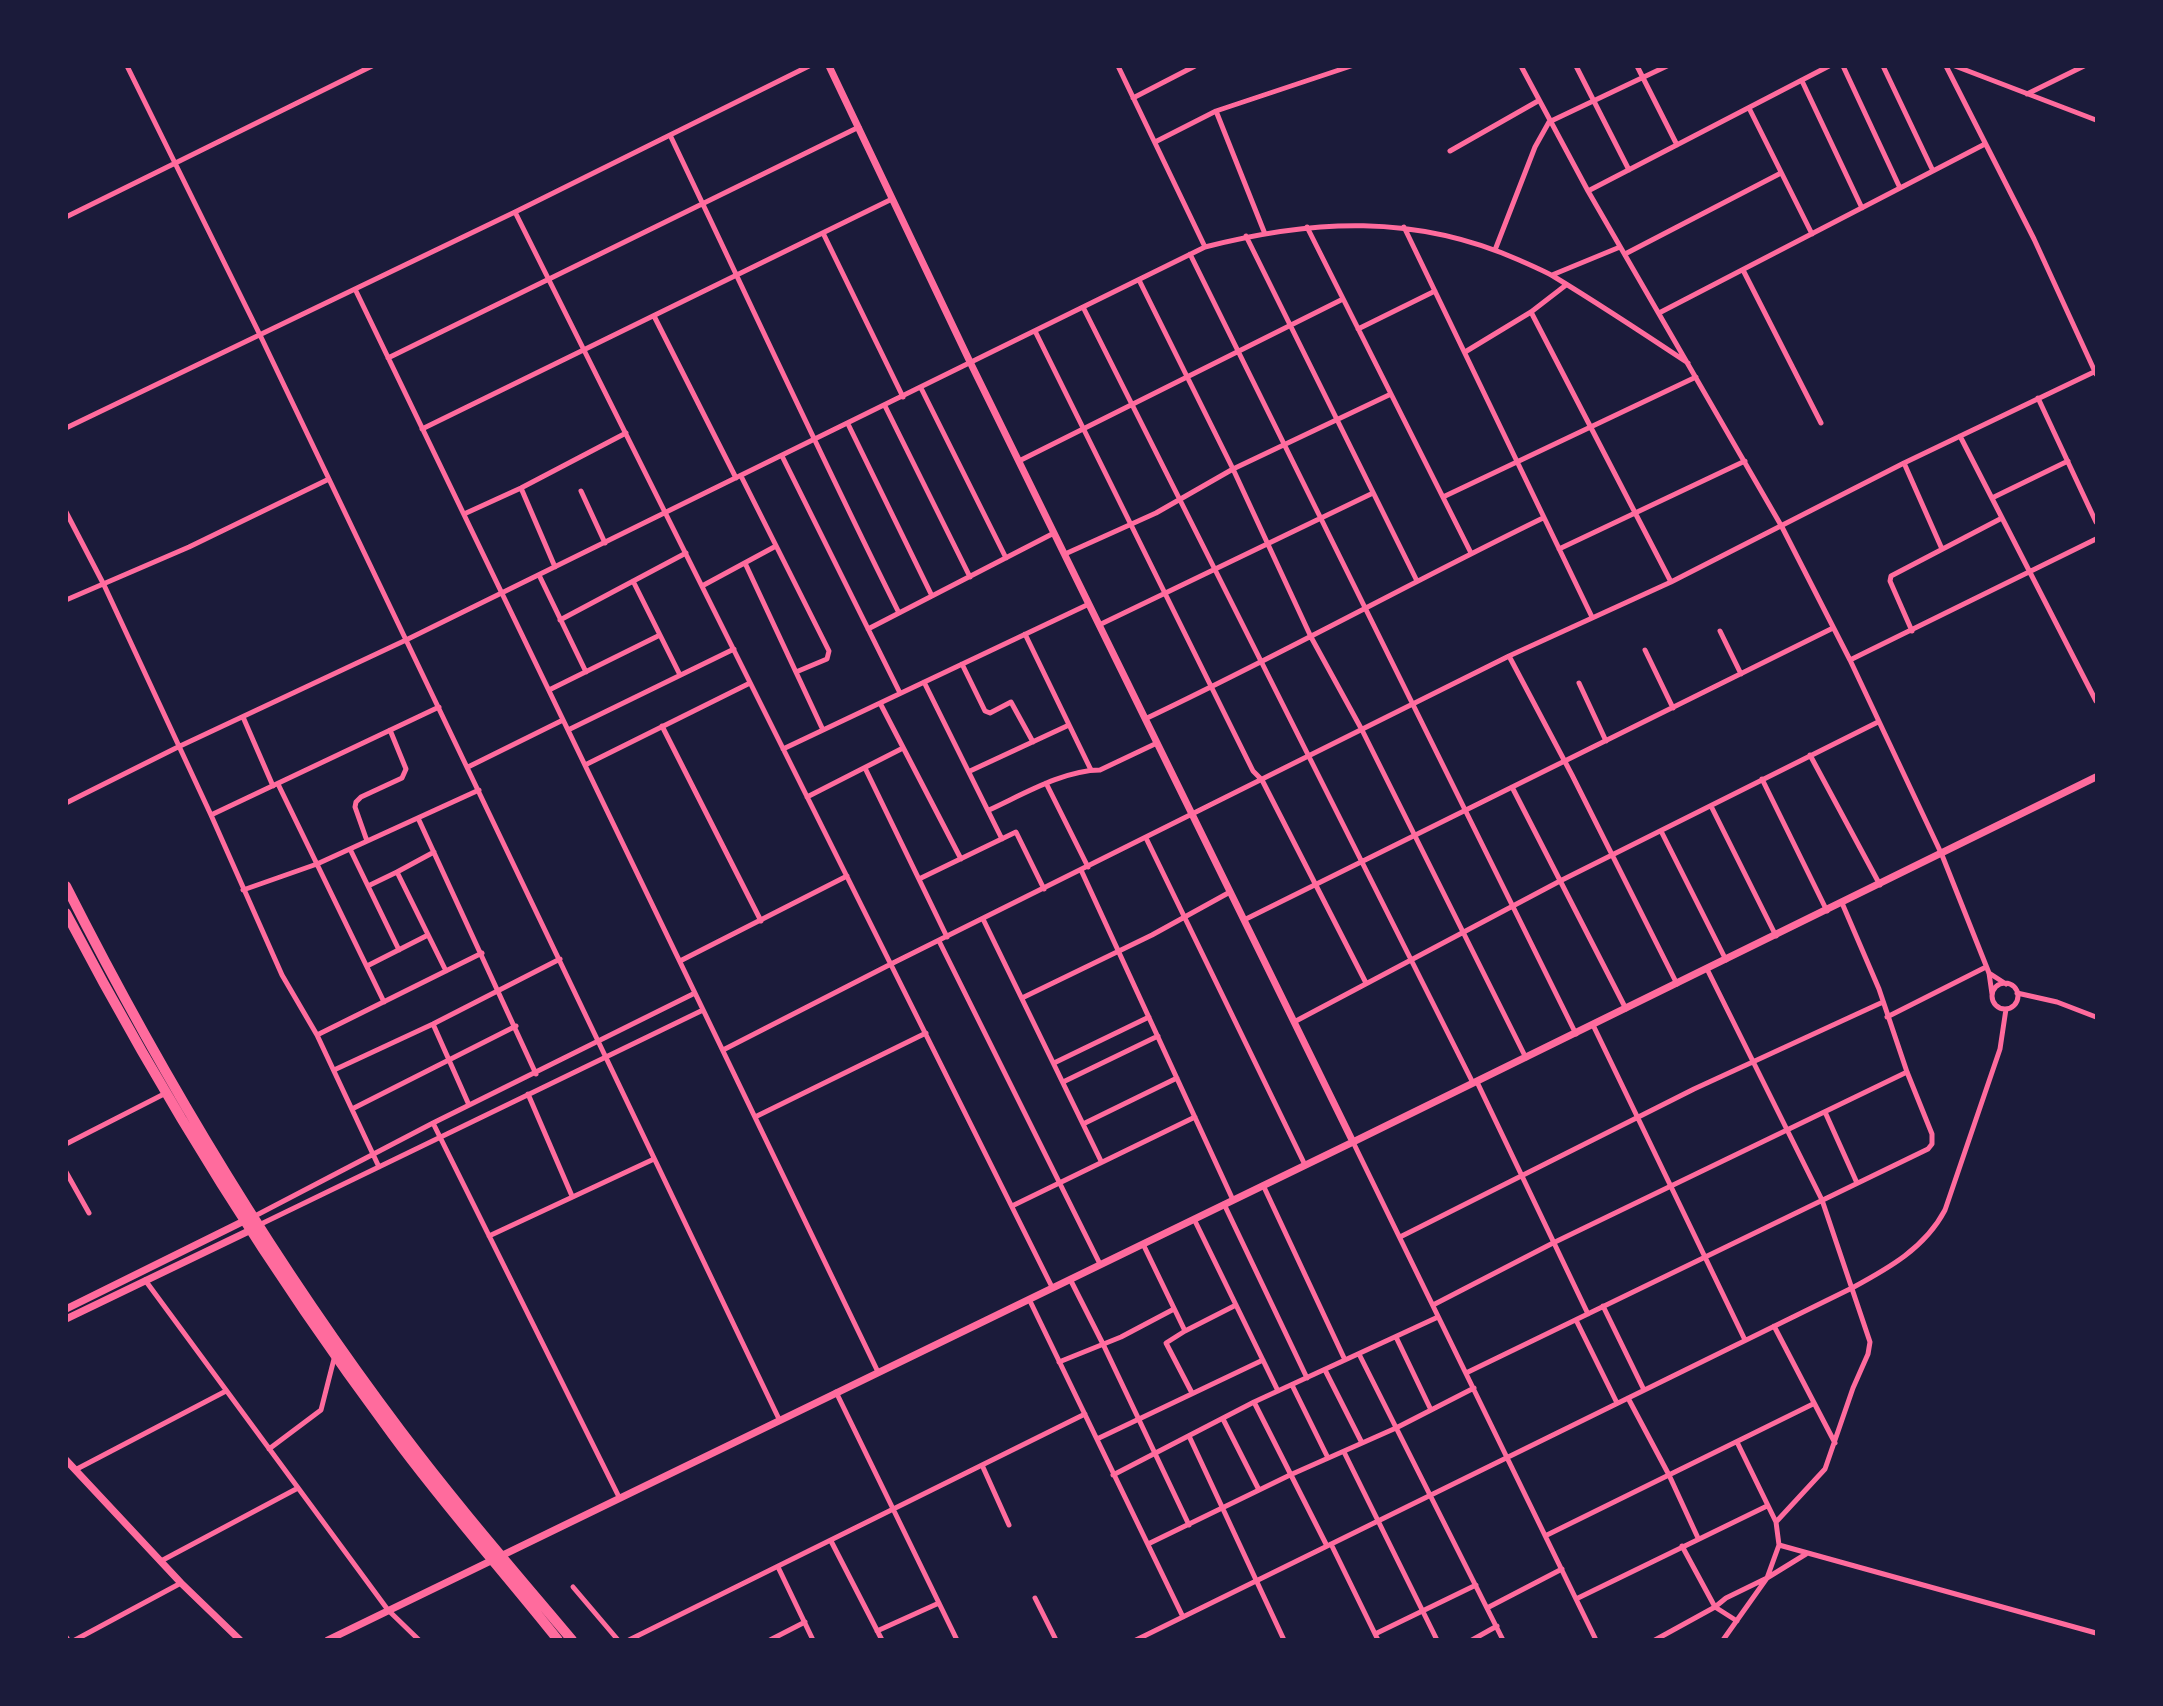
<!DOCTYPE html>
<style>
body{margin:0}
#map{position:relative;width:2163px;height:1706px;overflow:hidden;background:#1b1b3a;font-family:"Work Sans",sans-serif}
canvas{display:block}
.frame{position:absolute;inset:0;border:68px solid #1b1b3a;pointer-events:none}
</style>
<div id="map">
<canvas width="2163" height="1706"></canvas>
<div class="frame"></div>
</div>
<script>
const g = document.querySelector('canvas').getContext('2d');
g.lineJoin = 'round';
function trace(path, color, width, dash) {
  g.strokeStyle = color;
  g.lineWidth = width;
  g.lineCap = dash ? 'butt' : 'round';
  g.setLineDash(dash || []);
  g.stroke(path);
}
trace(new Path2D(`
 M 127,66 L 260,335 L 779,1419
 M 1118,66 L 1205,247
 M 1521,66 L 1588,191 L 1782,527 L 1850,660 L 1942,855 L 1989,973 L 1992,994
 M 1576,66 L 1629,170
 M 1637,66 L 1677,145
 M 1843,66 L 1900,188
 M 1883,66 L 1933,171
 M 1946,66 L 2034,239 L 2096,374
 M 1955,66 L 2096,120
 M 1802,81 L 1862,208
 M 2027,94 L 2084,66
 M 1133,98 L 1195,66
 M 1749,108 L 1812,234
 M 1216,111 L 1265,234
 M 670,135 C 746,294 820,455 899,613
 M 1155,142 L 1216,111 L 1351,66
 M 1450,151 L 1538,101
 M 1588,191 L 1829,66
 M 515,212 L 1052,1287
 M 66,217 L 372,66
 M 1307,227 L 1471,553
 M 1404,227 L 1592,617
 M 823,233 L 903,397
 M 1246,236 L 1417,581
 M 1495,250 L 1535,147 L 1549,122 L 1667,66
 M 1190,254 L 1576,1034
 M 1625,254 L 1781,173
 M 1743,270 L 1821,423
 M 1552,275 L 1620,247
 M 1139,280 L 1233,469 L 1311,637 L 1362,730 L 1526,1058
 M 355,289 L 878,1372
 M 1083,307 L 1473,1083
 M 1531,312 L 1671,582
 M 1659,313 L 1985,144
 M 654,316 L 736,478
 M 1358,329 L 1435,291
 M 1035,331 L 1253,771 L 1262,780 L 1366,983
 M 1465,352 L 1531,312 L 1566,285
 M 388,358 L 859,127
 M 921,388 L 1006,558
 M 2038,398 L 2096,522
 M 885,406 L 970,577
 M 848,424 L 932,596
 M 66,428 L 515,212 L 809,66
 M 422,429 L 892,199
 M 1960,436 L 2096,701
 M 782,456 L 900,693
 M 1019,461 L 1343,299
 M 1904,463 L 1942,549
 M 741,476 L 829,651 L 827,659 L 796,672
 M 521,488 L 555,567
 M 581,491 L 605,543
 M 1443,497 L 1696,377
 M 1992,498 L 2068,461
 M 66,512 L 104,585 L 211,815 L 282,975 L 317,1035 L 379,1167
 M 464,514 L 521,488 L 626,433
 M 1559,549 L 1745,461
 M 1065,554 L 1156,513 L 1233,469 L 1391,394
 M 745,563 L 823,730
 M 539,575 L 586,672
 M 633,581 L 680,675
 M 702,586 L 776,546
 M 66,600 L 189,547 L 329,479
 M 560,620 L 686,553
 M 1099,625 L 1373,493
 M 868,629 L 1054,533
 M 1720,631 L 1741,674
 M 1912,631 L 1890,581 L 1891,576 L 2002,518
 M 1025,634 L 1091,770
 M 1645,650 L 1673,708
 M 1509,656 L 1572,775 L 1677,984
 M 1850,660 L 2096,539
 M 962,664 L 985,711 L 990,713 L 1011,702 L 1033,742
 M 924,682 L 1002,839
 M 1579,683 L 1606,741
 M 549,690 L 660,635
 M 880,703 L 961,859
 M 243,717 L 273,786
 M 1145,719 C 1280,655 1410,583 1543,518
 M 662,726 L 761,921
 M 568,730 L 734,649
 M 783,749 L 1089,604
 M 1810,755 L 1880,885
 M 585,765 L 750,683
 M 468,767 L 563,720
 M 865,768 L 947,937
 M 970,771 L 1069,725
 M 1762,779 L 1827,911
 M 1046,783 L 1088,867
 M 278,784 L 384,1002
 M 1512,787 L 1626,1009
 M 807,797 L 903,748
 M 66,803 L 178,747 L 406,640 L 1205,247 C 1313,219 1415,214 1519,260 C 1530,265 1542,270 1553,276 C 1599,304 1643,333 1688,363
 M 1711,806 L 1776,936
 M 989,810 C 1022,795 1064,770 1100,770 L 1157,743
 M 211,815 L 439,707
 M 418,818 L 536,1074
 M 1661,831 L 1726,960
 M 1146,838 L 1305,1165
 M 367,841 L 355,807 L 356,802 L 361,797 L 402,778 L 406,769 L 390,730
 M 350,849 L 399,950
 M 434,852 L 397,872 L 446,971
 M 1081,870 L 1233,1200
 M 919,879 L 1016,832 L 1044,889
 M 368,886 L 397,872
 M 243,890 L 317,864 L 479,790
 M 983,919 L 1101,1161
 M 1244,920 L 1833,628
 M 939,941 L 1100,1264
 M 680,961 L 847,876
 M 367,966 L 428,935
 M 1707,969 L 1822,1200 L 1870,1342 L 1868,1354 L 1853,1388 L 1825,1469 L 1776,1522 L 1779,1545 L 1767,1578 L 1723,1640
 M 1989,973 L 2006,984
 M1992 996a13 13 0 1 1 26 0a13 13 0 1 1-26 0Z
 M 2017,993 L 2057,1002 L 2096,1017
 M 1022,998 L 1152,935 L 1230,892
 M 1887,1017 L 1986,967
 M 1294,1022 L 1560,881 L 1878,722
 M 433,1024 L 469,1105
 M 1593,1025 L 1745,1340
 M 317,1035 L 482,953
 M 723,1050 L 891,964 L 1509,656 L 1671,582 L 1904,463 L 2096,371
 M 1054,1063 L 1149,1017
 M 334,1070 L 433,1024 L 560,959
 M 1063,1082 L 1158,1036
 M 1477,1082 L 1588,1314
 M 528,1094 L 572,1196
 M 352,1109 L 516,1026
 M 1825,1112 L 1857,1183
 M 755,1117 L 926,1033
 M 433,1123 L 619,1497
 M 1083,1124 L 1177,1078
 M 1353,1142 L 1596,1640
 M 66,1144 L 166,1093
 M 66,1172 L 89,1213
 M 1263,1185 L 1345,1360
 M 1224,1204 L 1307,1378
 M 1012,1206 L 1195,1117
 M 253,1217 L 433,1123 L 695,993
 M 1194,1219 L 1278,1391
 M 259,1225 L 703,1010
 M 489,1236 L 654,1159
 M 1400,1237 L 1694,1089 L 1883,1002
 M 1143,1244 L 1185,1331
 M 1070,1279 L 1103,1344 L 1189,1525
 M 145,1280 L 388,1610 L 419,1640
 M 1029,1299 L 1183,1617
 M 1433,1305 L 1553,1243 L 1907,1072
 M 1603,1306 L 1644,1390
 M 1576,1320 L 1617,1403
 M 1774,1326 L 1835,1443
 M 1396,1337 L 1431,1410
 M 1359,1354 L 1503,1640
 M 1059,1362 L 1121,1337 L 1174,1309
 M 1325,1370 L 1362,1443
 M 1466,1373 L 1928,1149 L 1932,1144 L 1932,1134 L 1907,1072 L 1879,989 L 1842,903
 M 1292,1385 L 1328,1458
 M 836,1392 L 957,1640
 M 1192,1393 L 1166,1343 L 1185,1331 L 1236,1305
 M 1628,1398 L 1669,1475 L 1698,1538
 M 1254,1402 L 1327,1546
 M 1223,1419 L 1259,1490
 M 1189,1436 L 1284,1640
 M 1097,1439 L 1263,1360
 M 1737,1442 L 1776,1522
 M 269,1449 L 321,1410 L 335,1355
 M 1344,1452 L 1437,1640
 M 982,1465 L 1009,1525
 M 75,1470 L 226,1391
 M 1113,1475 L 1254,1402 L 1438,1317
 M 1547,1535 L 1813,1404
 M 831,1541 L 882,1640
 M 1148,1544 L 1290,1475 L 1396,1428 L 1474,1388
 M 1331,1544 L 1378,1640
 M 1779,1545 L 2096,1633
 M 1682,1546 L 1715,1607 L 1737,1621
 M 161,1561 L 298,1488
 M 778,1567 L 813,1640
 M 573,1587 L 618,1640
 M 1035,1598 L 1056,1640
 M 1576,1599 L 1767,1506
 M 1487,1608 L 1562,1569
 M 877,1631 L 939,1603
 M 1375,1634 L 1476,1585
 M 66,1637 L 68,1640
 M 75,1640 L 181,1583
 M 629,1640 L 1085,1414
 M 770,1640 L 805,1622
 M 1136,1640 L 1852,1288 C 1889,1268 1925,1248 1945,1210 L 2000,1049 L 2006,1009
 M 1472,1640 L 1497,1626
 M 1655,1640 L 1715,1607 L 1726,1598 L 1767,1578 L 1806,1554`), '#ff6b9d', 5);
trace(new Path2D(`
 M 829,66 L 971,364 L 1353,1142
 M 66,1309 L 248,1219
 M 66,1319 L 255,1228
 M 66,1460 L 181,1583 L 240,1640
 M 328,1640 L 1353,1142 L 2096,777`), '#ff6b9d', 7);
trace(new Path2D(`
 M 66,886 C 162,1076 273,1261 401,1431 C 455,1503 514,1571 572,1640
 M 66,913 C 161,1094 270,1270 392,1434 C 444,1505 503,1571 558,1640`), '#ff6b9d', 10);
</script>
